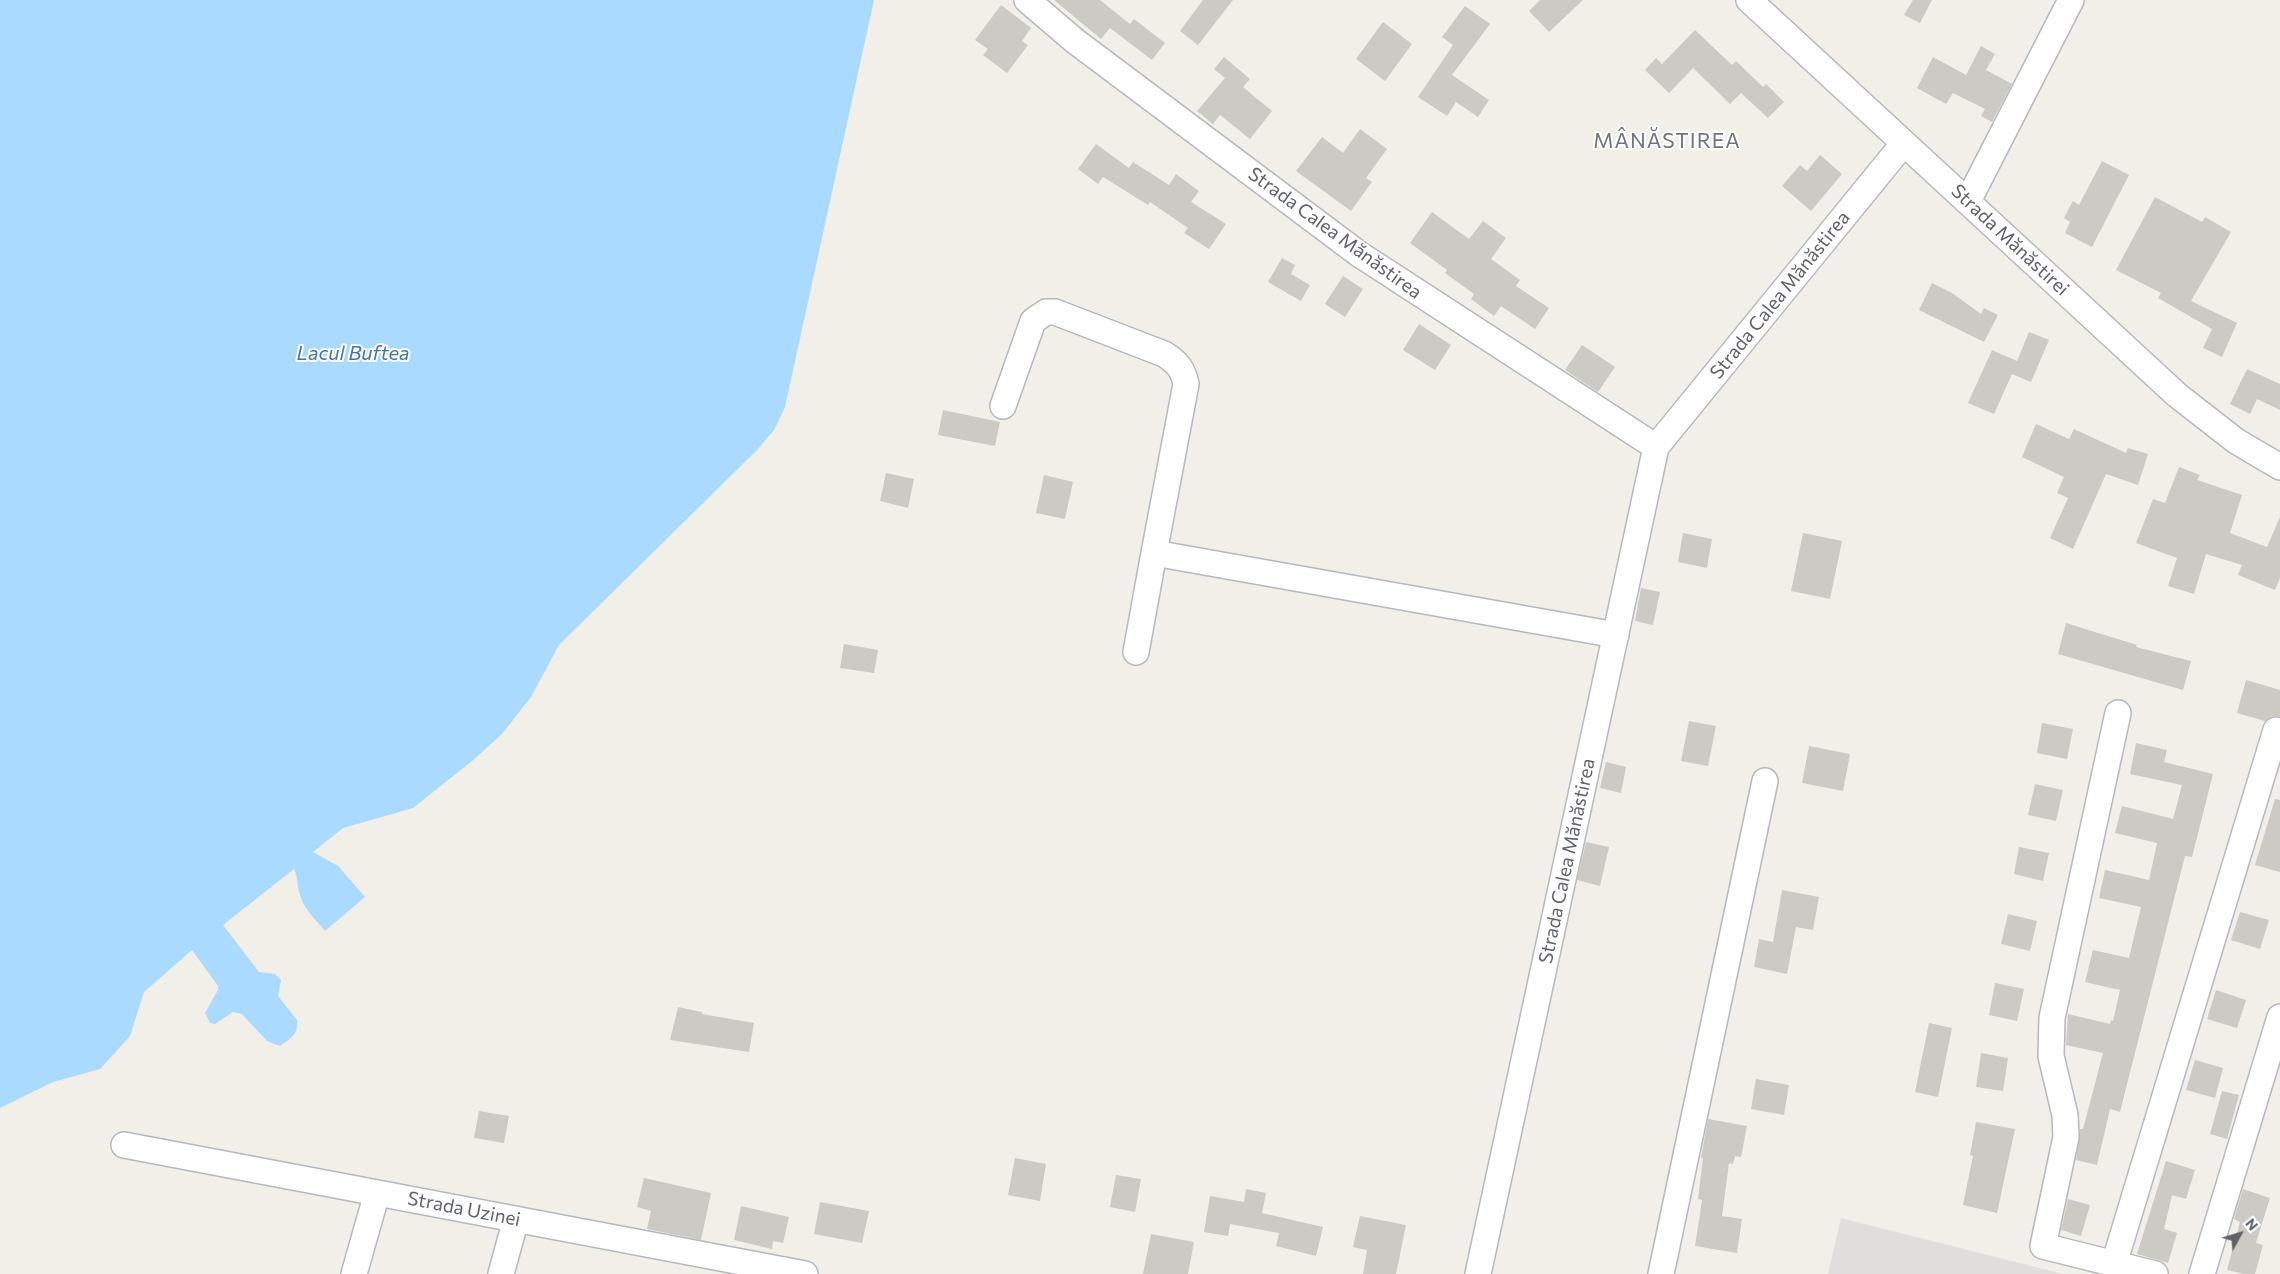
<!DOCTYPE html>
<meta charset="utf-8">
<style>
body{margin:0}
#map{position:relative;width:2280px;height:1274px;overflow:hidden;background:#f1efe8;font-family:Commissioner,sans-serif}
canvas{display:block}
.north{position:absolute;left:2215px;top:1209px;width:50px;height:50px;-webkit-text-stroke:4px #fff;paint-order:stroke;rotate:51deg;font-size:14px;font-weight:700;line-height:20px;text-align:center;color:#5f6368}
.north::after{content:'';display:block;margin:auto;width:18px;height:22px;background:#5f6368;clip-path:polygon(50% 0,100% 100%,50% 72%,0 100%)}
</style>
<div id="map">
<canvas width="2280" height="1274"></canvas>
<div class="north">N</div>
</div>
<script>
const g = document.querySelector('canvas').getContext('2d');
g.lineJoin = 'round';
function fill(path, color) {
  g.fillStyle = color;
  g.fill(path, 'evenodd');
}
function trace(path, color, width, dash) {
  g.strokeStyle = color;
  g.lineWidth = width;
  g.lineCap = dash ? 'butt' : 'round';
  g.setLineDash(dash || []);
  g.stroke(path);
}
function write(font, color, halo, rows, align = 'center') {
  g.font = font + ' Commissioner,sans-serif';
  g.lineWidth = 4;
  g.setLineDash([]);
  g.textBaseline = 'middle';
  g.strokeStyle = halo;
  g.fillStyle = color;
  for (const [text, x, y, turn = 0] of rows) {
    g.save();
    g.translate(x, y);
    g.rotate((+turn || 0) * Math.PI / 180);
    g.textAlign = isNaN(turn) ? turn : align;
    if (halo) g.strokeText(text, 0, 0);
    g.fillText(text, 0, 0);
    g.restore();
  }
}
fill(new Path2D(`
 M 1841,1218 L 2063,1274 L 1828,1274 Z`), '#e0deda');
fill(new Path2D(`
 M 0,0 L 874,0 L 785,407 L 774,430 L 758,449 L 559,645 L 531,697 L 502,734 L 472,761 L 413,808 L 343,828 L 313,852 L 338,866 L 365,897 L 325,931 C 316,920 303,908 300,895 C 297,886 298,877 294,869 L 223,925 L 259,972 L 275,974 L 281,980 L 278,996 L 297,1020 C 299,1034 290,1039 280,1046 L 267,1041 L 242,1014 L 233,1012 L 215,1024 L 210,1023 L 205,1013 L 218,990 L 218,986 L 192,950 L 144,992 L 130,1036 L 100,1069 L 53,1082 L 0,1108 Z`), '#aadaff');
fill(new Path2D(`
 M 1054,0 L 1100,0 L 1130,24 L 1134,19 L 1165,43 L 1152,60 L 1110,28 L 1101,39 Z
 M 1203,0 L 1233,0 L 1198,45 L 1180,31 Z
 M 1540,0 L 1583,0 L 1549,32 L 1529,11 Z
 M 1913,0 L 1932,0 L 1920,23 L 1904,15 Z
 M 1001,5 L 1031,28 L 1022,41 L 1028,45 L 1007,73 L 983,55 L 988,49 L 975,40 Z
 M 1465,6 L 1490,24 L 1452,75 L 1489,100 L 1478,117 L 1456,102 L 1447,116 L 1418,97 L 1453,45 L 1442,37 Z
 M 1383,22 L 1412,44 L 1385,81 L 1356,59 Z
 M 1695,30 L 1732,65 L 1736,61 L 1763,87 L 1766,84 L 1784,102 L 1768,118 L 1741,93 L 1730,104 L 1693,68 L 1669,93 L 1645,70 L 1656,58 L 1662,64 Z
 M 1981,46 L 1995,54 L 1986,70 L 2012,84 L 1992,122 L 1981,116 L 1985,109 L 1953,93 L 1946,104 L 1917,88 L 1933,57 L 1966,75 Z
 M 1224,57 L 1250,79 L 1243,87 L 1272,111 L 1250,139 L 1220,115 L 1213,124 L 1197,111 L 1225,78 L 1214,69 Z
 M 1360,129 L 1387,149 L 1366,178 L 1372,182 L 1351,211 L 1296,171 L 1322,137 L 1343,153 Z
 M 1096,144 L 1129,168 L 1133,162 L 1169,185 L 1176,174 L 1199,191 L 1191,202 L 1226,224 L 1209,249 L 1184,233 L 1188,228 L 1150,202 L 1148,205 L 1103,177 L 1098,184 L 1078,169 Z
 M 1820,155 L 1842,174 L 1811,211 L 1782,186 L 1800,165 L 1807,171 Z
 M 2102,161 L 2129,175 L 2092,247 L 2065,233 L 2070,222 L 2064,218 L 2073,201 L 2079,205 Z
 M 2155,197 L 2202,222 L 2205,217 L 2231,232 L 2191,301 L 2237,323 L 2222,357 L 2203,348 L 2212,329 L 2158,298 L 2161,293 L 2116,270 Z
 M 1432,212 L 1469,239 L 1483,221 L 1506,238 L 1491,259 L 1520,280 L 1516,286 L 1549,308 L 1535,329 L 1501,306 L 1494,316 L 1471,299 L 1474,294 L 1445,273 L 1447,270 L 1410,243 Z
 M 1282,258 L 1295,265 L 1291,274 L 1310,285 L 1301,301 L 1268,282 Z
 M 1343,276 L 1363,289 L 1345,317 L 1325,304 Z
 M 1932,283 L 1952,293 L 1981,314 L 1984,308 L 1998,315 L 1984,342 L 1919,310 Z
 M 1419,324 L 1451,345 L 1435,370 L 1403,350 Z
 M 2029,332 L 2049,340 L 2031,382 L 2012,374 L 1994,414 L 1968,403 L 1992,350 L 2017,361 Z
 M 1582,345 L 1615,367 L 1598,392 L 1565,370 Z
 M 2247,369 L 2280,384 L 2280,410 L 2257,399 L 2250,414 L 2230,404 Z
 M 943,410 L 1000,422 L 995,446 L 938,435 Z
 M 2036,424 L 2069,439 L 2074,429 L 2126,453 L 2128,448 L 2148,454 L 2138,485 L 2106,474 L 2073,549 L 2050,538 L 2068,498 L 2057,493 L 2064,477 L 2022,457 Z
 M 2179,467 L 2200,475 L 2197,480 L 2242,495 L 2230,533 L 2267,547 L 2280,517 L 2280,578 L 2275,590 L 2238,575 L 2242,565 L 2206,554 L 2194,594 L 2168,586 L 2177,558 L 2136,543 L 2153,499 L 2165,503 Z
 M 886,473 L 914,479 L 908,508 L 880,501 Z
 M 1044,475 L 1073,482 L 1065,519 L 1036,513 Z
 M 1683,533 L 1712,539 L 1707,568 L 1678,562 Z
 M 1803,533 L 1842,541 L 1830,599 L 1791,591 Z
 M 1641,588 L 1660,592 L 1653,625 L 1635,621 Z
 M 2066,623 L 2137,645 L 2136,647 L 2191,661 L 2183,690 L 2058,654 Z
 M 844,644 L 878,650 L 874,673 L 840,668 Z
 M 2246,680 L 2280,690 L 2280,716 L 2272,716 L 2265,721 L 2237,713 Z
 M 1689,721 L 1716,726 L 1708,766 L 1681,761 Z
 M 2042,723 L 2073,729 L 2067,759 L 2037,753 Z
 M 2136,743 L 2167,750 L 2164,762 L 2213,774 L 2192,857 L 2185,856 L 2120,1112 L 2110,1109 L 2097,1165 L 2076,1160 L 2080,1129 L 2083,1129 L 2103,1053 L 2066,1045 L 2068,1014 L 2110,1024 L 2111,1020 L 2113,1021 L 2120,990 L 2085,982 L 2093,950 L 2129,958 L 2141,907 L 2099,898 L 2105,870 L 2149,880 L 2157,843 L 2115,833 L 2122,806 L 2173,819 L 2182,785 L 2130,774 Z
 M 1809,746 L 1850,754 L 1843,791 L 1802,783 Z
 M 1606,762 L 1626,767 L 1621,793 L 1600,788 Z
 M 2035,784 L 2063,790 L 2056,821 L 2028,815 Z
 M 2275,799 L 2280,800 L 2280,872 L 2255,865 Z
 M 1586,842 L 1609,847 L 1600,886 L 1577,880 Z
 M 2019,847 L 2049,853 L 2043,881 L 2014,874 Z
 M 1782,890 L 1819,897 L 1813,930 L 1796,927 L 1787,974 L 1754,967 L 1759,939 L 1773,942 Z
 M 2240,912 L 2269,920 L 2260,949 L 2231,940 Z
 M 2008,914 L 2037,921 L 2030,951 L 2001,944 Z
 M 1995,983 L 2024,989 L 2017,1021 L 1989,1015 Z
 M 2216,990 L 2246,1000 L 2237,1028 L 2207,1019 Z
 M 678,1007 L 702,1012 L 702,1014 L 754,1023 L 749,1052 L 670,1040 Z
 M 1929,1023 L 1952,1028 L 1938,1097 L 1915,1092 Z
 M 1981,1053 L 2008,1058 L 2003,1091 L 1976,1087 Z
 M 2195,1060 L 2223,1068 L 2215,1098 L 2186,1090 Z
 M 1756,1079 L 1789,1085 L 1784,1115 L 1751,1109 Z
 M 2222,1091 L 2239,1095 L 2227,1139 L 2210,1134 Z
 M 479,1111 L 509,1116 L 504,1143 L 474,1138 Z
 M 1708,1119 L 1747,1126 L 1741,1157 L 1735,1156 L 1733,1164 L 1729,1163 L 1722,1216 L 1742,1219 L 1737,1253 L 1695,1246 L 1702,1200 L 1698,1199 L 1703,1158 L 1701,1158 Z
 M 1976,1122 L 2015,1129 L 1997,1213 L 1963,1205 L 1973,1156 L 1970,1155 Z
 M 1015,1158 L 1046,1164 L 1040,1201 L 1008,1195 Z
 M 2166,1161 L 2195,1170 L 2186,1199 L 2172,1195 L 2164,1229 L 2177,1233 L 2168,1263 L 2137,1254 Z
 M 1116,1175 L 1141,1179 L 1135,1212 L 1110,1207 Z
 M 644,1178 L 711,1193 L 701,1240 L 647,1229 L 651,1211 L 637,1207 Z
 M 1246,1189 L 1266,1193 L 1262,1213 L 1323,1227 L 1316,1256 L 1276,1246 L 1279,1233 L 1230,1224 L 1228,1236 L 1204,1232 L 1210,1196 L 1244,1202 Z
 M 2243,1189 L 2270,1198 L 2256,1243 L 2263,1245 L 2255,1274 L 2244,1274 L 2227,1270 L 2240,1222 L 2234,1219 Z
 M 2068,1199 L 2090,1205 L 2081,1236 L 2061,1230 Z
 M 820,1202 L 869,1211 L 862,1243 L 814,1234 Z
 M 741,1206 L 789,1217 L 783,1243 L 773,1241 L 772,1249 L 734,1240 Z
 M 1360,1216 L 1406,1225 L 1396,1274 L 1363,1274 L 1367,1250 L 1353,1247 Z
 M 1151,1234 L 1194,1242 L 1188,1274 L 1143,1274 Z`), '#cccac5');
const minor = new Path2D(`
 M 1027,0 L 1075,41 L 1359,254 L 1656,447
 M 1749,0 L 2177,395 L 2236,441 L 2280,467
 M 1968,201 L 2071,0
 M 1003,406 L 1033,321 L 1046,312 L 1055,312 L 1164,354 C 1177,362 1183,369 1186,384 L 1154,553 L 1616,635
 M 1136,652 L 1154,553
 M 2118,713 L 2052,1018 L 2051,1056 L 2065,1115 L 2066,1137 L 2043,1246 L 2155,1274
 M 124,1145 L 805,1274
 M 2114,1264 L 2276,730
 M 354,1274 L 377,1193
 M 501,1274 L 516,1219
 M 1478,1274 L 1656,447 L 1904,143
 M 1661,1274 L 1765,781
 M 2202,1274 L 2280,1017`);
trace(minor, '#b5b8bc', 28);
trace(minor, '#fff', 25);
write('19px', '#5f6368', '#fff', [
 ["Strada Calea Mănăstirea",1335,233,36],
 ["Strada Mănăstirei",2010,240,43],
 ["Strada Calea Mănăstirea",1780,295,-51],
 ["Strada Calea Mănăstirea",1567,861,-78],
 ["Strada Uzinei",464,1209,11]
]);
write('italic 20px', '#4174aa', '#fff', [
 ["Lacul Buftea",353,353]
]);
g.letterSpacing = '1px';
write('21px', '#70757a', '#fff', [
 ["MÂNĂSTIREA",1667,141]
]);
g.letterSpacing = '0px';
</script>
